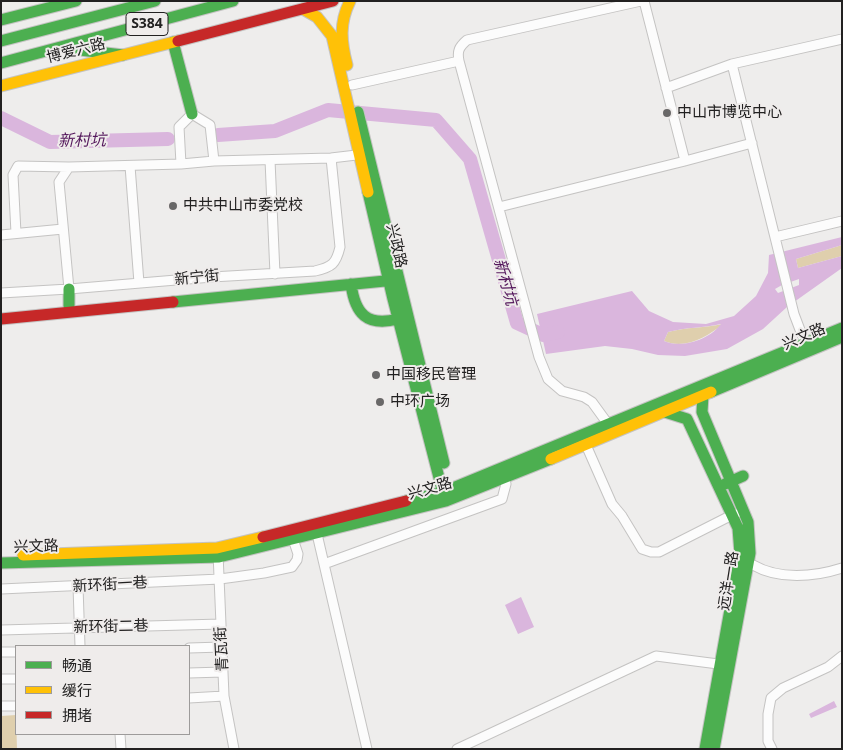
<!DOCTYPE html>
<meta charset="utf-8">
<style>
body{margin:0}
#map{position:relative;width:843px;height:750px;overflow:hidden;background:#eeedec;font-family:"Open Sans","Noto Sans SC",sans-serif}
canvas{display:block}
.frame{position:absolute;inset:0;border:2px solid #222121;pointer-events:none}
.legend{position:absolute;left:15px;top:645px;width:175px;height:90px;box-sizing:border-box;background:#efeceb;border:1px solid #9d9b9a;margin:0;padding:6px 9px;list-style:none;font-size:15px;color:#222121}
.legend li{display:flex;align-items:center;gap:10px;height:25px}
.legend b{width:25px;border:1px solid #9d9b9a}
</style>
<div id="map">
<canvas width="843" height="750"></canvas>
<div class="frame"></div>
<ul class="legend">
<li><b style="height:6px;background:#4caf50"></b>畅通</li>
<li><b style="height:6px;background:#ffc107"></b>缓行</li>
<li><b style="height:6px;background:#c62828"></b>拥堵</li>
</ul>
</div>
<script>
const g = document.querySelector('canvas').getContext('2d');
g.lineJoin = 'round';
function fill(path, color) {
  g.fillStyle = color;
  g.fill(path, 'evenodd');
}
function trace(path, color, width, dash) {
  g.strokeStyle = color;
  g.lineWidth = width;
  g.lineCap = dash ? 'butt' : 'round';
  g.setLineDash(dash || []);
  g.stroke(path);
}
function write(font, color, halo, rows, align = 'center') {
  g.font = font + ' "Open Sans","Noto Sans SC",sans-serif';
  g.lineWidth = 4;
  g.setLineDash([]);
  g.textBaseline = 'middle';
  g.strokeStyle = halo;
  g.fillStyle = color;
  for (const [text, x, y, turn = 0] of rows) {
    g.save();
    g.translate(x, y);
    g.rotate((+turn || 0) * Math.PI / 180);
    g.textAlign = isNaN(turn) ? turn : align;
    if (halo) g.strokeText(text, 0, 0);
    g.fillText(text, 0, 0);
    g.restore();
  }
}
fill(new Path2D(`
 M 842,245 L 842,256 L 798,268 L 796,259 Z
 M 723,324 C 707,337 685,350 664,341 L 668,332 C 686,327 705,328 723,324 Z
 M 16,715 L 17,749 L 1,749 L 1,716 Z`), '#dfcfad');
fill(new Path2D(`
 M 842,237 L 842,245 L 796,259 L 798,268 L 842,256 L 842,268 L 787,307 L 763,329 L 727,349 L 685,356 L 658,355 L 632,349 L 605,346 L 546,354 L 537,314 L 632,291 L 649,311 L 673,322 L 706,324 L 734,316 L 756,296 L 768,273 L 769,255 ZM 799,279 L 799,285 L 778,293 L 775,289 L 782,285 ZM 721,324 C 710,339 683,349 664,341 L 668,332 C 686,327 704,328 721,324 Z
 M 521,597 L 534,627 L 518,634 L 505,605 Z
 M 834,701 L 837,707 L 811,718 L 809,714 Z`), '#dab6dd');
trace(new Path2D(`
 M 1,118 L 50,142 L 168,139
 M 218,135 L 275,131 L 328,110 L 436,120 L 470,159 L 517,323 L 543,335 L 558,332`), '#dab6dd', 14);
const street = new Path2D(`
 M 644,1 L 685,161
 M 459,61 L 539,357 L 548,379 L 562,391 L 584,397 L 592,402 L 608,424
 M 732,64 L 794,314 L 805,343
 M 352,85 L 459,61 C 457,51 459,47 467,40 L 641,1
 M 666,88 L 732,64 L 842,39
 M 331,158 L 340,247 C 336,264 332,267 315,271 L 212,277 L 69,289 L 59,182 L 69,167 L 181,164 L 179,127 L 192,114 L 210,125 L 214,161 L 331,158 L 365,154
 M 270,160 L 275,274
 M 181,164 L 214,161
 M 130,166 L 139,283
 M 499,207 L 685,161 L 752,143
 M 16,233 L 13,175 L 18,166 L 69,167
 M 1,235 L 63,229
 M 775,237 L 842,221
 M 1,293 L 69,289
 M 586,445 L 612,504 L 622,516 L 642,549 L 651,552 L 659,552 L 732,515 L 736,514
 M 317,534 L 367,749
 M 218,553 L 224,696 L 234,749
 M 324,564 L 502,499 L 506,484 L 504,479
 M 753,565 C 779,580 814,577 842,568
 M 78,586 L 80,646
 M 1,589 L 220,579 L 264,573 L 292,567 L 297,560 L 298,554 L 293,539
 M 1,630 L 221,624
 M 189,648 L 222,647
 M 1,652 L 16,652
 M 189,673 L 223,672
 M 1,679 L 16,679
 M 189,698 L 224,696
 M 1,706 L 16,706
 M 120,734 L 121,749
 M 457,749 L 656,656 L 726,665
 M 772,749 L 768,741 L 768,714 L 771,698 L 783,688 L 828,667 L 842,656`);
const fast = new Path2D(`
 M 1,20 L 76,1
 M 1,41 L 155,1
 M 173,42 L 192,114
 M 71,49 L 123,55
 M 1,63 L 233,1
 M 358,112 L 444,463
 M 368,192 L 393,299 L 444,497
 M 351,284 C 355,314 367,327 398,319
 M 69,289 L 69,306
 M 173,302 L 395,280
 M 711,392 L 842,337
 M 703,395 L 702,412 L 748,522 L 750,553 L 714,749
 M 665,412 L 687,419 L 738,528 L 740,554 L 705,749
 M 725,484 L 743,476
 M 406,501 L 443,492 L 842,328
 M 1,563 L 219,557 L 446,501 L 551,459`);
const slow = new Path2D(`
 M 303,9 L 317,17 L 332,36 L 368,192
 M 347,65 C 341,42 339,23 350,1
 M 1,86 L 178,41
 M 551,459 L 711,392
 M 23,555 L 217,548 L 263,537`);
const jam = new Path2D(`
 M 178,41 L 333,1
 M 1,319 L 173,302
 M 263,537 L 406,501`);
trace(street, '#c4c3c2', 11);
trace(fast, '#c4c3c2', 13);
trace(slow, '#c4c3c2', 13);
trace(jam, '#c4c3c2', 13);
trace(street, '#fcfcfc', 9);
trace(fast, '#4caf50', 11);
trace(slow, '#ffc107', 11);
trace(jam, '#c62828', 11);
for (const [x, y, r, color] of [
 [667,113,5,"#696868"],
 [173,206,5,"#696868"],
 [376,375,5,"#696868"],
 [380,402,5,"#696868"]
]) {
  const dot = new Path2D();
  dot.arc(x, y, r, 0, 2 * Math.PI);
  g.fillStyle = color;
  g.fill(dot);
  trace(dot, '#efeceb', 2);
}
for (const [x, y, w] of [
 [147,24,42]
]) {
  const box = new Path2D();
  box.roundRect(x - w / 2, y - 11.5, w, 23, 4);
  g.fillStyle = '#efeceb';
  g.fill(box);
  trace(box, '#222121', 1);
}
write('bold 14px', '#222121', null, [
 ["S384",147,24]
]);
write('15px', '#222121', '#efeceb', [
 ["博爱六路",76,51,-14],
 ["兴政路",396,246,77],
 ["新宁街",197,278,-6],
 ["兴文路",804,337,-23],
 ["兴文路",430,489,-16],
 ["兴文路",36,547,-2],
 ["远洋一路",729,581,-81],
 ["新环街一巷",110,585,-3],
 ["新环街二巷",111,627,-1],
 ["青瓦街",222,649,-93]
]);
write('15px', '#222121', '#efeceb', [
 ["中山市博览中心",677,113],
 ["中共中山市委党校",183,206],
 ["中国移民管理",386,375],
 ["中环广场",390,402]
], 'left');
write('italic 16px', '#54175c', '#efeceb', [
 ["新村坑",82,141,-1],
 ["新村坑",505,282,74]
]);
</script>
